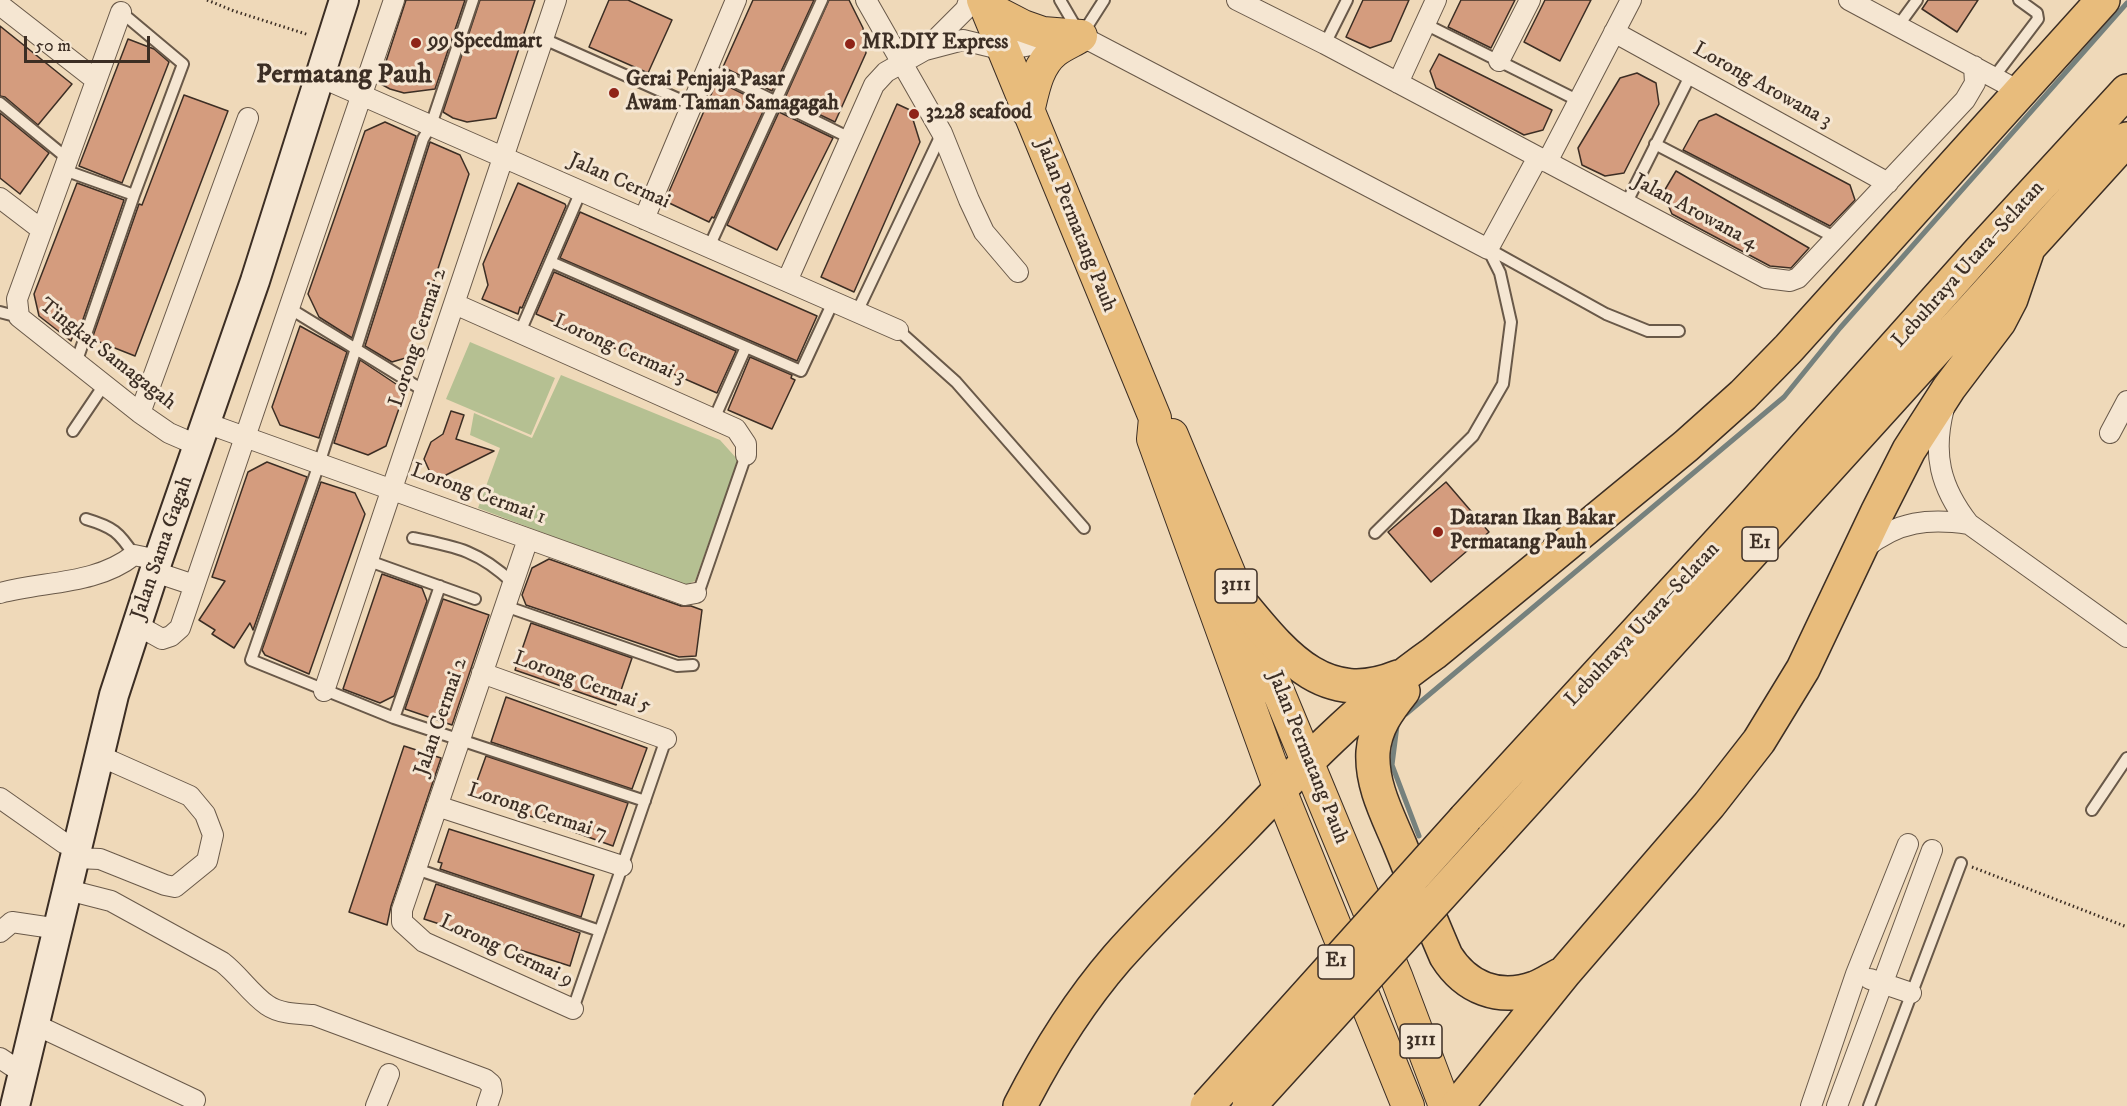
<!DOCTYPE html>
<meta charset="utf-8">
<style>
body{margin:0}
#map{position:relative;width:2127px;height:1106px;overflow:hidden;background:#efd9b9;font-family:"IM FELL DW Pica",serif}
canvas{display:block}
.scale{position:absolute;left:24px;top:36px;width:126px;height:27px;box-sizing:border-box;border:3px solid #3c2e24;border-top:0;padding-left:8px;font-size:18px;line-height:21px;white-space:nowrap;color:#3c2e24;-webkit-text-stroke:4px #f5e6d2;paint-order:stroke}
</style>
<div id="map">
<canvas width="2127" height="1106"></canvas>
<div class="scale">50 m</div>
</div>
<script>
const g = document.querySelector('canvas').getContext('2d');
g.lineJoin = 'round';
function fill(path, color) {
  g.fillStyle = color;
  g.fill(path, 'evenodd');
}
function trace(path, color, width, dash) {
  g.strokeStyle = color;
  g.lineWidth = width;
  g.lineCap = dash ? 'butt' : 'round';
  g.setLineDash(dash || []);
  g.stroke(path);
}
function write(font, color, halo, rows, align = 'center') {
  g.font = font + ' "IM FELL DW Pica",serif';
  g.lineWidth = 6;
  g.setLineDash([]);
  g.textBaseline = 'middle';
  g.strokeStyle = halo;
  g.fillStyle = color;
  for (const [text, x, y, turn = 0] of rows) {
    g.save();
    g.translate(x, y);
    g.rotate((+turn || 0) * Math.PI / 180);
    g.textAlign = isNaN(turn) ? turn : align;
    if (halo) g.strokeText(text, 0, 0);
    g.fillText(text, 0, 0);
    g.restore();
  }
}
fill(new Path2D(`
 M 470,342 L 555,378 L 531,435 L 446,399 Z
 M 561,375 L 720,440 L 738,460 L 695,581 L 683,586 L 478,508 L 500,448 L 470,435 L 474,413 L 532,438 Z`), '#b5c092');
trace(new Path2D(`
 M 1406,714 L 1784,397 L 1840,328 L 2127,3
 M 1397,726 L 1392,765 L 1419,836`), '#76817d', 5);
const building = new Path2D(`
 M 406,0 L 465,0 L 435,89 L 404,93 L 390,89 L 379,83 Z
 M 480,0 L 535,0 L 496,118 L 467,122 L 453,118 L 443,112 Z
 M 609,0 L 628,0 L 672,20 L 648,73 L 589,47 Z
 M 753,0 L 814,0 L 772,91 L 723,67 Z
 M 829,0 L 849,0 L 863,28 L 866,53 L 835,122 L 785,98 Z
 M 1363,0 L 1409,0 L 1391,41 L 1370,48 L 1346,37 Z
 M 1461,0 L 1515,0 L 1491,48 L 1448,27 Z
 M 1545,0 L 1591,0 L 1560,61 L 1524,42 Z
 M 1928,0 L 1978,0 L 1957,32 L 1922,9 Z
 M 0,26 L 72,84 L 38,125 L 5,97 L 0,96 Z
 M 128,39 L 154,49 L 169,62 L 122,183 L 79,166 Z
 M 1439,54 L 1552,110 L 1543,130 L 1524,135 L 1436,88 L 1430,71 Z
 M 1637,73 L 1656,83 L 1659,104 L 1624,173 L 1605,176 L 1582,165 L 1578,148 L 1620,78 Z
 M 717,81 L 766,105 L 714,218 L 712,217 L 709,222 L 665,201 Z
 M 184,95 L 228,111 L 135,356 L 92,339 L 139,204 L 142,205 Z
 M 897,104 L 910,110 L 920,142 L 854,292 L 821,277 Z
 M 779,112 L 833,138 L 777,250 L 727,225 Z
 M 0,113 L 49,153 L 20,194 L 0,178 Z
 M 1716,114 L 1850,185 L 1855,200 L 1830,226 L 1683,150 L 1699,121 Z
 M 385,122 L 416,136 L 352,338 L 319,317 L 308,294 L 365,131 Z
 M 430,142 L 460,155 L 469,174 L 409,357 L 392,362 L 365,346 Z
 M 1676,171 L 1809,248 L 1791,268 L 1770,266 L 1672,214 L 1663,193 Z
 M 77,183 L 124,200 L 78,334 L 74,333 L 71,341 L 39,316 L 34,294 Z
 M 518,183 L 565,204 L 566,206 L 522,308 L 520,307 L 518,314 L 482,299 L 488,285 L 483,264 Z
 M 580,212 L 817,316 L 797,361 L 560,258 Z
 M 554,272 L 736,351 L 717,393 L 536,314 Z
 M 300,326 L 347,352 L 319,438 L 280,425 L 272,407 Z
 M 750,357 L 792,375 L 791,378 L 795,380 L 772,429 L 728,410 Z
 M 360,360 L 402,388 L 404,394 L 386,446 L 368,455 L 334,443 Z
 M 451,411 L 464,415 L 456,439 L 494,451 L 434,481 L 424,459 L 431,442 L 443,434 Z
 M 267,462 L 307,477 L 253,630 L 250,623 L 234,648 L 212,634 L 215,630 L 199,620 L 225,581 L 212,577 L 248,472 Z
 M 321,482 L 355,493 L 365,514 L 309,674 L 265,655 L 262,650 Z
 M 1446,482 L 1489,532 L 1431,582 L 1388,532 Z
 M 549,559 L 681,606 L 691,606 L 702,610 L 696,656 L 679,657 L 526,605 L 522,595 L 532,568 Z
 M 382,574 L 422,588 L 427,601 L 394,696 L 380,703 L 343,689 Z
 M 443,599 L 489,615 L 452,725 L 405,709 Z
 M 531,623 L 632,658 L 616,705 L 515,670 Z
 M 506,697 L 647,748 L 632,789 L 491,742 Z
 M 404,746 L 441,758 L 391,906 L 387,925 L 349,912 Z
 M 486,756 L 628,803 L 613,846 L 472,795 Z
 M 449,829 L 594,875 L 581,917 L 440,869 L 442,863 L 438,862 Z
 M 436,884 L 580,933 L 570,966 L 424,919 Z`);
fill(building, '#d49c7e');
trace(building, '#3c2e24', 1.5);
const lane = new Path2D(`
 M 473,0 L 431,125 L 423,139 L 319,464 L 251,660 L 394,718 L 645,801
 M 1060,0 L 1081,36 L 1104,0
 M 1425,24 L 1579,101
 M 1898,26 L 1917,0
 M 544,39 L 692,105
 M 1325,44 L 1347,0
 M 707,68 L 850,138
 M 1994,77 L 2038,19 L 2037,13 L 2019,0
 M 0,103 L 68,159
 M 1655,144 L 1836,238
 M 64,170 L 134,195
 M 1626,204 L 1691,74
 M 709,247 L 822,0
 M 1489,249 L 1606,314 L 1648,331 L 1679,331
 M 551,262 L 801,371 L 833,302
 M 289,308 L 426,392
 M 0,312 L 19,317
 M 857,312 L 942,133
 M 898,330 L 956,382 L 1084,528
 M 520,332 L 581,191
 M 76,363 L 134,195 L 183,64 L 121,12
 M 714,419 L 746,347
 M 73,431 L 104,385
 M 86,519 C 113,527 119,532 134,555
 M 1375,533 L 1473,436 L 1503,384 L 1511,322 L 1500,273 L 1488,249
 M 413,538 C 458,547 479,551 513,583
 M 369,561 L 475,599
 M 696,593 L 700,588 L 746,455
 M 505,606 L 677,666 L 693,665
 M 394,718 L 440,586
 M 2092,810 L 2127,758
 M 416,869 L 600,931
 M 573,1009 L 666,739
 M 1869,1106 L 1961,863`);
const street = new Path2D(`
 M 866,0 L 942,133 L 969,200 L 984,232 L 1018,272
 M 1237,0 L 1325,44 L 1766,278 L 1790,281 L 1798,278 L 1965,100 L 1975,83 L 1974,66
 M 1849,0 L 2021,92
 M 0,5 L 96,80
 M 121,12 L 17,299 L 19,317 L 140,413 L 169,433 L 199,446
 M 1614,32 L 1888,183
 M 927,48 L 966,9 L 969,0
 M 1499,61 L 1530,0
 M 320,77 L 898,330
 M 1398,83 L 1436,0
 M 1547,162 L 1631,0
 M 0,198 L 42,230
 M 644,219 L 736,0
 M 787,281 L 874,85 L 886,72 L 925,50 L 963,40 L 1004,50 L 1081,36 L 1488,249 L 1538,157
 M 455,304 L 736,429 L 746,444 L 746,455
 M 1944,408 C 1932,454 1940,487 1969,524 L 2127,637
 M 140,413 L 248,118
 M 206,423 L 685,595 L 696,593
 M 2110,433 L 2127,401
 M 528,539 L 402,910 L 402,922 L 424,942 L 573,1009
 M 1865,548 C 1898,521 1929,518 1969,524
 M 155,572 L 194,585
 M 0,593 C 44,581 96,585 134,555 L 158,560
 M 137,625 L 162,639 L 171,636 L 180,628 L 394,0
 M 482,673 L 666,739
 M 324,691 L 556,0
 M 0,798 L 64,843 L 79,848
 M 437,806 L 622,866
 M 76,858 L 100,859 L 165,885 L 175,887 L 207,861 L 213,835 L 205,814 L 190,796 L 100,756
 M 68,890 L 111,901 L 222,962 C 239,975 250,993 267,1005 C 280,1014 298,1014 313,1015 L 485,1079 L 491,1084 L 492,1091 L 487,1106
 M 0,932 L 12,922 L 59,929
 M 1870,979 L 1911,993
 M 36,1025 L 195,1100
 M 0,1058 L 12,1066 L 25,1070
 M 376,1106 L 389,1074
 M 1811,1106 L 1856,974 L 1908,844
 M 1837,1106 L 1932,850`);
const secondary = new Path2D(`
 M 15,1106 L 114,695 L 158,560 L 255,281 L 344,0`);
const primary = new Path2D(`
 M 983,0 L 1155,418 L 1153,439 L 1280,790 L 1408,1106
 M 986,7 L 1023,26 L 1043,33 L 1081,36
 M 1028,112 C 1033,91 1037,65 1055,51 C 1063,45 1073,41 1081,36
 M 1172,435 L 1396,976 L 1445,1106`);
const highway = new Path2D(`
 M 1245,608 C 1287,659 1327,706 1398,677
 M 1403,691 C 1388,710 1375,727 1373,752 C 1371,785 1388,816 1400,845 C 1415,882 1430,919 1446,956 C 1466,988 1499,1001 1535,988 C 1544,985 1552,979 1560,975
 M 1465,819 L 1756,502 L 1980,251 L 2127,91
 M 1492,839 L 2127,139
 M 1020,1106 C 1046,1055 1079,1002 1117,958 C 1155,915 1197,875 1237,834 C 1298,770 1361,704 1434,653 L 1686,446 L 1743,395 L 1789,348 L 2103,0
 M 1457,1106 L 1565,972 L 1709,805 L 1759,741 L 1803,669 L 1877,513 L 1909,450 L 1949,388 L 1999,322 L 2011,299 L 2028,249`);
trace(lane, '#695949', 14);
trace(street, '#695949', 22);
trace(secondary, '#3c2e24', 32);
trace(primary, '#3c2e24', 34);
trace(highway, '#3c2e24', 36);
trace(new Path2D(`
 M 207,0 L 234,11 L 309,35
 M 1972,867 L 2127,927`), '#3c2e24', 3, [1.5, 3]);
trace(lane, '#f5e6d2', 10);
trace(street, '#f5e6d2', 20);
trace(secondary, '#f5e6d2', 28);
trace(primary, '#e8bc7c', 32);
trace(highway, '#e8bc7c', 33);
const highwayBridge = new Path2D(`
 M 1207,1106 L 1465,819
 M 1249,1106 L 1492,839`);
trace(highwayBridge, '#3c2e24', 36, []);
trace(highwayBridge, '#e8bc7c', 33);
for (const [x, y, r, color] of [
 [416,43,6,"#8f2418"],
 [850,44,6,"#8f2418"],
 [614,93,6,"#8f2418"],
 [914,114,6,"#8f2418"],
 [1438,532,6,"#8f2418"]
]) {
  const dot = new Path2D();
  dot.arc(x, y, r, 0, 2 * Math.PI);
  g.fillStyle = color;
  g.fill(dot);
  trace(dot, '#f5e6d2', 2);
}
for (const [x, y, w] of [
 [1760,544,36],
 [1236,586,42],
 [1336,962,36],
 [1421,1041,42]
]) {
  const box = new Path2D();
  box.roundRect(x - w / 2, y - 17, w, 34, 4.5);
  g.fillStyle = '#f5e6d2';
  g.fill(box);
  trace(box, '#3c2e24', 1.5);
}
write('bold 20px', '#3c2e24', null, [
 ["E1",1760,544],
 ["3111",1236,586],
 ["E1",1336,962],
 ["3111",1421,1041]
]);
write('bold 21px', '#3c2e24', '#f5e6d2', [
 ["99 Speedmart",428,43],
 ["MR.DIY Express",862,44],
 ["Gerai Penjaja Pasar",626,81],
 ["Awam Taman Samagagah",626,105],
 ["3228 seafood",926,114],
 ["Dataran Ikan Bakar",1450,520],
 ["Permatang Pauh",1450,544]
], 'left');
write('21px', '#3c2e24', '#f5e6d2', [
 ["Lorong Arowana 3",1762,86,29],
 ["Jalan Cermai",619,182,24],
 ["Jalan Arowana 4",1695,213,28],
 ["Jalan Permatang Pauh",1075,226,68],
 ["Lebuhraya Utara–Selatan",1969,265,-48],
 ["Lorong Cermai 2",419,338,-72],
 ["Lorong Cermai 3",619,350,24],
 ["Tingkat Samagagah",107,355,38],
 ["Lorong Cermai 1",478,495,20],
 ["Jalan Sama Gagah",163,548,-71],
 ["Lebuhraya Utara–Selatan",1643,625,-47],
 ["Lorong Cermai 5",582,683,20],
 ["Jalan Cermai 2",442,717,-71],
 ["Jalan Permatang Pauh",1307,758,68],
 ["Lorong Cermai 7",537,813,18],
 ["Lorong Cermai 9",506,952,25]
]);
write('bold 27px', '#3c2e24', '#f5e6d2', [
 ["Permatang Pauh",344,76]
]);
</script>
